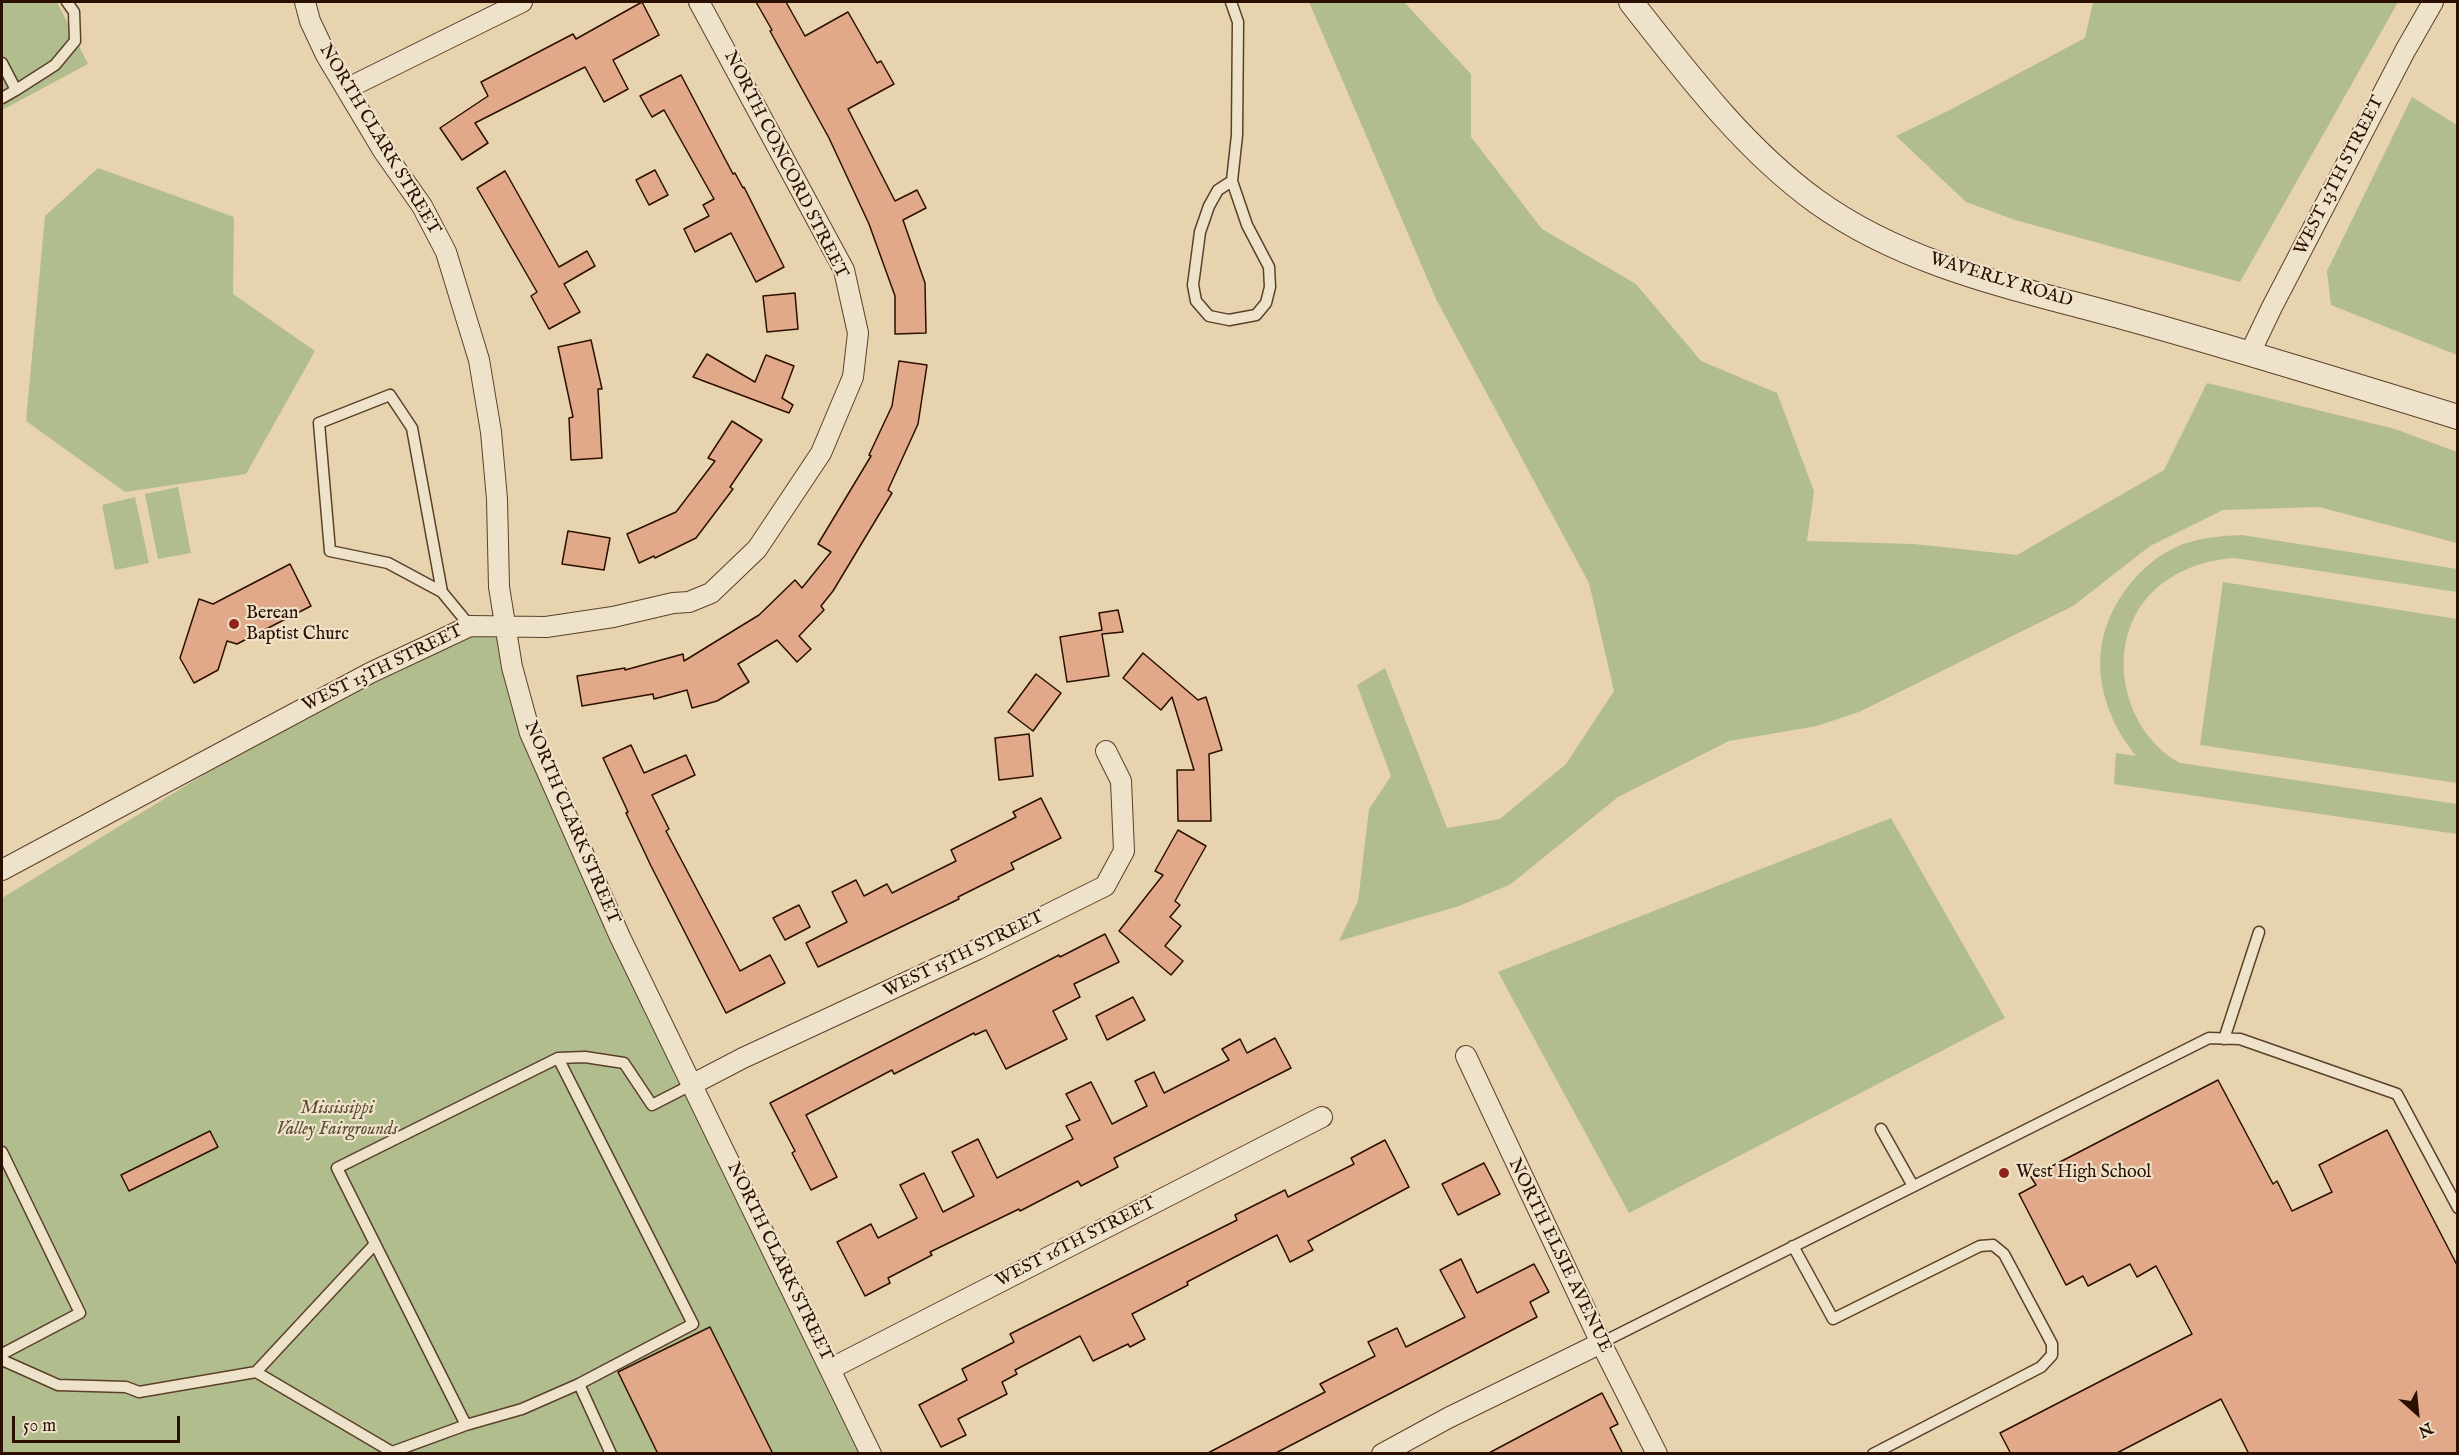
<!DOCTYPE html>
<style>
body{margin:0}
#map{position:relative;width:2459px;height:1455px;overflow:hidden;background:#e7d3ad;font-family:"IM FELL English",serif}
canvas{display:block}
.frame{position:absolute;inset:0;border:3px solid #2b0f00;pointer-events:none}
.north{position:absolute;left:2387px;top:1383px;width:60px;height:60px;-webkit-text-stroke:4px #efe2ca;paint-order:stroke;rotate:153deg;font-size:16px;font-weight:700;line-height:24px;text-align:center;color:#2b0f00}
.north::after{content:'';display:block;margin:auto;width:21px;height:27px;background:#2b0f00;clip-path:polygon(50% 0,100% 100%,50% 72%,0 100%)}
.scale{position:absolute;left:12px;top:1416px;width:168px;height:27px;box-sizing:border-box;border:3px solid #2b0f00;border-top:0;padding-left:8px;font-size:18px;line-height:21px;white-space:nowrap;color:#2b0f00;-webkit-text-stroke:4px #efe2ca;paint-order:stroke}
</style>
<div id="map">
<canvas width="2459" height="1455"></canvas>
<div class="frame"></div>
<div class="north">N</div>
<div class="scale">50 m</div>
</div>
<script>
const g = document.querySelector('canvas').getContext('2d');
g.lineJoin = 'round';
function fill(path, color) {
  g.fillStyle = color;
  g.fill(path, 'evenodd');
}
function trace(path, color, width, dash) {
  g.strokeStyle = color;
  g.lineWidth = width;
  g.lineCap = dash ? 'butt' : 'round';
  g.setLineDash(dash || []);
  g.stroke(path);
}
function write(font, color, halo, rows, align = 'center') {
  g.font = font + ' "IM FELL English",serif';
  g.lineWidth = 4.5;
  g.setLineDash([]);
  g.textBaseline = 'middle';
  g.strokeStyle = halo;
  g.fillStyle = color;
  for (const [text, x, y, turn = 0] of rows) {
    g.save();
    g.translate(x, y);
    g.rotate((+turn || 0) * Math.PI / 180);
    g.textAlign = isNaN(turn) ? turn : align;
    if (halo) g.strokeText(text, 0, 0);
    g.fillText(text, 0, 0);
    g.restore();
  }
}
fill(new Path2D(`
 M 2,2 L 57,2 L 88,64 L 2,110 Z
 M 1309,2 L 1404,2 L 1471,74 L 1471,137 L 1542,229 L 1636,284 L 1701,361 L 1777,393 L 1814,491 L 1807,541 L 1914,544 L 2017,555 L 2164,470 L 2207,383 L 2395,429 L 2457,452 L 2457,543 L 2319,507 L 2223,510 L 2150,546 L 2073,606 L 1859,712 L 1817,726 L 1729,741 L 1618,797 L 1511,884 L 1459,906 L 1339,941 L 1358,901 L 1369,809 L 1391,776 L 1357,685 L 1385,668 L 1447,828 L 1500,819 L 1566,764 L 1614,691 L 1589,583 L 1436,299 Z
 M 2093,2 L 2398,2 L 2240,282 L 2015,220 L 1966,202 L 1896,136 L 1946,112 L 2085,38 Z
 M 2412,97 L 2457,125 L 2457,355 L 2331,305 L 2327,271 Z
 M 98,168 L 234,217 L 233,294 L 315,351 L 246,474 L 125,492 L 26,421 L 45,216 Z
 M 178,487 L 191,553 L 158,559 L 145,494 Z
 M 135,497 L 149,563 L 115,570 L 102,505 Z
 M 2242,535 L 2457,569 L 2457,592 L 2235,558 C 2206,560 2182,568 2159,586 C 2102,633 2118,729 2180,763 L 2457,804 L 2457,834 L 2114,784 L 2116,753 L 2136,756 C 2127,744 2117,731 2112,717 C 2103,697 2098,671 2101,649 C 2106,608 2137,566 2174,548 C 2195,538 2219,536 2242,535 Z
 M 2223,582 L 2457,619 L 2457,783 L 2200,745 Z
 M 470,626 L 505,628 L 530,733 L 871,1453 L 2,1454 L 2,898 L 370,673 Z
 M 1891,818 L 2005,1018 L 1629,1213 L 1498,972 Z`), '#b2bd8d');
const building = new Path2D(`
 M 642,2 L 659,35 L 613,60 L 628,89 L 604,102 L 585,67 L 475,123 L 488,143 L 462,160 L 440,128 L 488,96 L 481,82 L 573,34 L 576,39 Z
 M 756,2 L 786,2 L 805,36 L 848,12 L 877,63 L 881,61 L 894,84 L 848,109 L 895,201 L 917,190 L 926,208 L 903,220 L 925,283 L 926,333 L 895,334 L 895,296 L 869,224 L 829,138 L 770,31 L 772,30 Z
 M 681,75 L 733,174 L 735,173 L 743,188 L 744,187 L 784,267 L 756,282 L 731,233 L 695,252 L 684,229 L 709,216 L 703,205 L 714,199 L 664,110 L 652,117 L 640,96 Z
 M 655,170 L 668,195 L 649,205 L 636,180 Z
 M 505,171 L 559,267 L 587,251 L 595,266 L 564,284 L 580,312 L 549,329 L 531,296 L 537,292 L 477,188 Z
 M 795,293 L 798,329 L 767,332 L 763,296 Z
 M 591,340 L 602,389 L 598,389 L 602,458 L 571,460 L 569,418 L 573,417 L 558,347 Z
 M 707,354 L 755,382 L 766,355 L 794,366 L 782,398 L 793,405 L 789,413 L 693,377 Z
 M 899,361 L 927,365 L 918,424 L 888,490 L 892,493 L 833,591 L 821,606 L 824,610 L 799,636 L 811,649 L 797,662 L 777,640 L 738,664 L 749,682 L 717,701 L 692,708 L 687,690 L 654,699 L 653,694 L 582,706 L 577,676 L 625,668 L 625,670 L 683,654 L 684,661 L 759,615 L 795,580 L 802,588 L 831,552 L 818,544 L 871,456 L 869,455 L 892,406 Z
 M 732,421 L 762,440 L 730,487 L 733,489 L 696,538 L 655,558 L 654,556 L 639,563 L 627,534 L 676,512 L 715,461 L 708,458 Z
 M 568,531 L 610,538 L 604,570 L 562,564 Z
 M 290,564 L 311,606 L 237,644 L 227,641 L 218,670 L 194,683 L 180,658 L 199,599 L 213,604 Z
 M 1118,610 L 1123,632 L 1102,634 L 1109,676 L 1067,682 L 1060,637 L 1102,630 L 1099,613 Z
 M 1143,653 L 1198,700 L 1206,697 L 1222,750 L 1209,754 L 1211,821 L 1178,821 L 1177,770 L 1194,770 L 1172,697 L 1161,710 L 1123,678 Z
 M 1036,674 L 1061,693 L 1033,731 L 1008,712 Z
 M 1029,734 L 1033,776 L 999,780 L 995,738 Z
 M 631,745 L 644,773 L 686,755 L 695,775 L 652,795 L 669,829 L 666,831 L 740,971 L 770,955 L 785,983 L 726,1013 L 651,866 L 626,813 L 628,812 L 603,758 Z
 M 1041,798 L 1061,838 L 1011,863 L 1014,869 L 958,897 L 959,899 L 818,967 L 806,943 L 847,922 L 832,892 L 856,880 L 864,896 L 887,884 L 892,893 L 956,861 L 951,850 L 1016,817 L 1013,812 Z
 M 1178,830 L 1206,846 L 1175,901 L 1180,905 L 1170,917 L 1181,926 L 1165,946 L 1183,961 L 1171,975 L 1119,931 L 1163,875 L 1155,871 Z
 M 799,905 L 810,927 L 785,940 L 773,918 Z
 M 1105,934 L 1119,962 L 1074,984 L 1080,997 L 1053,1011 L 1067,1039 L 1006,1069 L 986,1030 L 975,1035 L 974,1033 L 894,1074 L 892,1070 L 806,1115 L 837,1177 L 811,1190 L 792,1153 L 795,1151 L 770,1103 L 1059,955 L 1060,957 Z
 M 1133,997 L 1145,1020 L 1107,1040 L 1096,1016 Z
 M 1275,1038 L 1291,1068 L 1114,1158 L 1118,1167 L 1081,1186 L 1078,1181 L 1020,1211 L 1019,1209 L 930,1252 L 932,1255 L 888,1278 L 890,1283 L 865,1296 L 837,1242 L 871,1224 L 878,1238 L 917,1218 L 900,1185 L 924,1173 L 943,1212 L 974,1196 L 952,1152 L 978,1139 L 997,1178 L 1073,1139 L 1066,1126 L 1080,1120 L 1066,1094 L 1091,1082 L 1112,1124 L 1147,1106 L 1135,1081 L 1154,1072 L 1164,1093 L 1229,1060 L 1222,1049 L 1240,1039 L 1247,1053 Z
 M 2218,1080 L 2273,1184 L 2277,1181 L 2292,1211 L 2332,1192 L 2319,1165 L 2387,1130 L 2457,1265 L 2457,1454 L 2249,1454 L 2221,1399 L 2115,1454 L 2011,1454 L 2000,1433 L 2192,1334 L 2156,1266 L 2137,1277 L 2130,1264 L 2088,1286 L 2083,1276 L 2066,1285 L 2019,1194 L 2036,1185 L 2031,1177 Z
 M 210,1131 L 218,1147 L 129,1191 L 121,1175 Z
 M 1385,1140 L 1409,1187 L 1308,1241 L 1313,1250 L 1290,1262 L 1277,1235 L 1187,1282 L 1188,1285 L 1132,1314 L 1145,1339 L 1130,1347 L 1128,1344 L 1093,1361 L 1080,1336 L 1015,1370 L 1017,1374 L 1002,1382 L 1007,1394 L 958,1419 L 966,1435 L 941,1447 L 919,1405 L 967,1380 L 962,1369 L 1014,1342 L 1010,1334 L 1237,1220 L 1235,1215 L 1285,1190 L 1288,1197 L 1354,1164 L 1351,1158 Z
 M 1484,1163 L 1500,1194 L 1458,1215 L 1442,1184 Z
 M 1461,1259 L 1477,1293 L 1534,1264 L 1549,1292 L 1530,1302 L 1537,1317 L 1274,1454 L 1206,1454 L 1325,1392 L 1320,1384 L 1375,1356 L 1368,1342 L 1397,1328 L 1406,1347 L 1465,1317 L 1440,1270 Z
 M 710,1327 L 773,1454 L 658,1454 L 618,1372 Z
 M 1602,1393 L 1618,1424 L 1610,1428 L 1623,1454 L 1487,1454 Z`);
fill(building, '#e1a98a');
trace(building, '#2b0f00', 1.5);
const service = new Path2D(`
 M 1231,2 L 1238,22 L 1237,135 L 1232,181
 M 2,63 L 16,90 L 55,65 L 75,41 L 74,12 L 67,2
 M 2,98 L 16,90
 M 1232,181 L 1247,225 L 1269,267 L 1270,287 L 1266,303 L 1256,315 L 1229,320 L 1209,316 L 1196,301 L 1193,285 L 1200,232 L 1209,206 L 1218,190 Z
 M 390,395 L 412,428 L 442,592 L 388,563 L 330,551 L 319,423 Z
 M 442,592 L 470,626
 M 2224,1039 L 2259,932
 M 558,1058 L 693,1324 L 579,1384
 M 1881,1129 L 1913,1186
 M 2,1152 L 80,1313 L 2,1354
 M 1793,1246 L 1833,1319 L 1980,1246 L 1993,1245 L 2004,1254 L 2052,1344 L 2052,1355 L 2041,1367 L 1873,1454
 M 1601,1343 L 2209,1038 L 2240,1039 L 2397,1094 L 2458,1208
 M 2,1360 L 58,1385 L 126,1387 L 139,1392 L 256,1372 L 392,1452 L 466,1425 L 522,1409 L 579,1384 L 611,1454
 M 256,1372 L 375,1244
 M 466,1425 L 337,1168 L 558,1058 L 585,1057 L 624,1063 L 652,1105 L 693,1084`);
const minor = new Path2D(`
 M 305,2 L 310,21 L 326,55 L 384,152 L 422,206 L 446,252 L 479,360 L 491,432 L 497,499 L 499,587 L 512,667 L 530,733 L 620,937 L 871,1454
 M 348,88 L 522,2
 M 2250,353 L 2272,307 L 2405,51 L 2433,2
 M 2,870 L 370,673 L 470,626 L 546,627 L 613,617 L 673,603 L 689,602 L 711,593 L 757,549 L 821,453 L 853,377 L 858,333 L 844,270 L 699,2
 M 1466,1056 L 1601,1343 L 1657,1454
 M 693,1084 L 743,1058 L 978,949 L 1105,886 L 1124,851 L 1121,781 L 1106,751
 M 830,1369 L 1322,1117
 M 1382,1454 L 1448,1418 L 1601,1343`);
const tertiary = new Path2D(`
 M 1631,2 C 1686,72 1743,148 1816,201 C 1910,269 2027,290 2137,321 C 2244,351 2351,384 2458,417`);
trace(service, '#5a402b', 13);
trace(minor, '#5a402b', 22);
trace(tertiary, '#5a402b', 26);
trace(service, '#efe2ca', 10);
trace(minor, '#efe2ca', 20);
trace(tertiary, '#efe2ca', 24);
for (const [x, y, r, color] of [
 [234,624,6,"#8f2418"],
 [2004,1173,6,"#8f2418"]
]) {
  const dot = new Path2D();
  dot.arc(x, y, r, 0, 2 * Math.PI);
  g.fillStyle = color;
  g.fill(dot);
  trace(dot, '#efe2ca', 2);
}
write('18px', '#2b0f00', '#efe2ca', [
 ["NORTH CLARK STREET",379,140,59],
 ["NORTH CONCORD STREET",785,165,63],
 ["WEST 13TH STREET",2340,176,-63],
 ["WAVERLY ROAD",2001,281,17],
 ["WEST 13TH STREET",383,669,-26],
 ["NORTH CLARK STREET",571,823,67],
 ["WEST 15TH STREET",964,955,-26],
 ["WEST 16TH STREET",1076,1243,-27],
 ["NORTH ELSIE AVENUE",1559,1256,64],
 ["NORTH CLARK STREET",779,1262,64]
]);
write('18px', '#2b0f00', '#efe2ca', [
 ["Berean",246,614],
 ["Baptist Churc",246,635],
 ["West High School",2016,1173]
], 'left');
write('italic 18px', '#5a4c31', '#efe2ca', [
 ["Mississippi",337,1109],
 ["Valley Fairgrounds",337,1130]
]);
</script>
